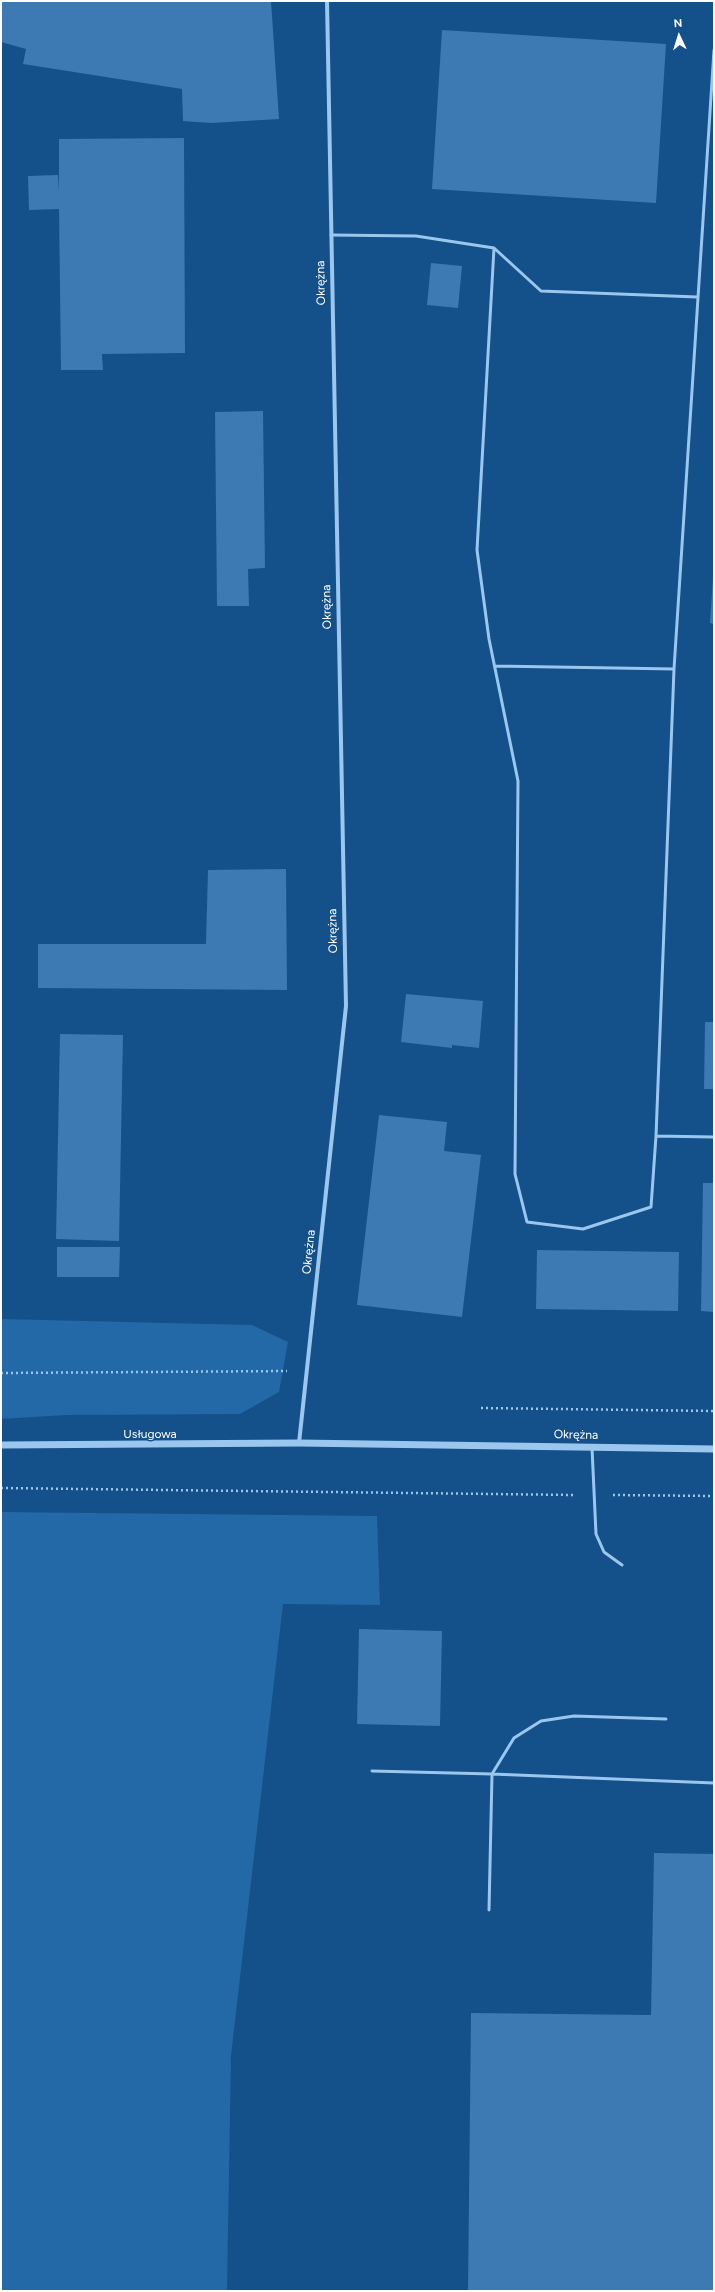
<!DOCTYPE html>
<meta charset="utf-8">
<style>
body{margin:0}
#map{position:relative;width:715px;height:2292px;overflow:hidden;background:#145089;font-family:Figtree,sans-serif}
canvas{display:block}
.frame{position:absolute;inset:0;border:2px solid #fff;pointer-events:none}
.north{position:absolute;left:659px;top:16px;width:40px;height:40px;-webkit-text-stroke:3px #145089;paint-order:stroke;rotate:356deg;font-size:11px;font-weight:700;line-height:16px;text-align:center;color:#fff}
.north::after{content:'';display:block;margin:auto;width:14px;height:18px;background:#fff;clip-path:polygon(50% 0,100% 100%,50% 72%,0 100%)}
</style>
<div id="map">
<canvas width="715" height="2292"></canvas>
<div class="frame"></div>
<div class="north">N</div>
</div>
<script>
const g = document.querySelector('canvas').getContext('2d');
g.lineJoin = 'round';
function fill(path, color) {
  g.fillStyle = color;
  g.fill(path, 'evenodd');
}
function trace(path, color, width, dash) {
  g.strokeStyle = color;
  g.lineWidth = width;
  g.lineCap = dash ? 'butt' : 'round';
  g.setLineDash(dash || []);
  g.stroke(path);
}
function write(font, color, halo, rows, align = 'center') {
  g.font = font + ' Figtree,sans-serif';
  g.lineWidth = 3;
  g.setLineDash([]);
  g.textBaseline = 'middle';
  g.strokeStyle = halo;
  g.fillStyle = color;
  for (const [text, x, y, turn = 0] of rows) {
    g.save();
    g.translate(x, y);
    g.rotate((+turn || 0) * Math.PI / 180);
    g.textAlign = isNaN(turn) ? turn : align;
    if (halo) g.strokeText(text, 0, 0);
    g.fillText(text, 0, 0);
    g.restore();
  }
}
fill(new Path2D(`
 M 1,1319 L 252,1325 L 288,1342 L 279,1392 L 240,1414 L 66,1415 L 1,1419 Z
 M 1,1512 L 377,1516 L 380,1605 L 283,1604 L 231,2056 L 227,2291 L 1,2291 Z`), '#2368a7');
fill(new Path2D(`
 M 1,1 L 271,1 L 279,119 L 211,123 L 183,121 L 182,89 L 23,64 L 26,49 L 1,42 Z
 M 442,30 L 666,44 L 656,203 L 432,189 Z
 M 184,138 L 185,353 L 102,354 L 103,370 L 61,370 L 59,209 L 29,210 L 28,176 L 58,175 L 59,192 L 59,139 Z
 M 431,263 L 462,266 L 458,308 L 427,305 Z
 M 263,411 L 265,568 L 248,569 L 249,606 L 217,606 L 215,412 Z
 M 713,577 L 714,577 L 714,624 L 710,623 Z
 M 286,869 L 287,990 L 38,988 L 38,944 L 206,944 L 208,870 Z
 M 406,994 L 483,1001 L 479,1048 L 452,1045 L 452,1048 L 401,1042 Z
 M 705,1022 L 714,1022 L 714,1089 L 704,1089 Z
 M 60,1034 L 123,1035 L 119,1241 L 56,1239 Z
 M 379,1115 L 447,1122 L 444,1151 L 481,1155 L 462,1317 L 357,1305 Z
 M 703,1183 L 714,1183 L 714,1312 L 701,1311 Z
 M 57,1247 L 120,1247 L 119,1277 L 57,1277 Z
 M 537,1250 L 679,1252 L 678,1311 L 536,1309 Z
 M 359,1629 L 442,1631 L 440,1726 L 357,1724 Z
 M 654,1853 L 714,1854 L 714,2291 L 468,2291 L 471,2013 L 651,2015 Z`), '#3d79b2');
trace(new Path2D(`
 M 1,1373 L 287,1371
 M 481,1408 L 714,1411
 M 1,1488 L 574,1495
 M 613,1495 L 714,1496`), '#9bc7ef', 2.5, [2, 3]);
trace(new Path2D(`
 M 331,235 L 416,236 L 494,248 L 477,550 L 489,639 L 518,781 L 515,1174 L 527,1222 L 583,1229 L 651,1207 L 656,1136 L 714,1137
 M 494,248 L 541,291 L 697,297
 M 495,666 L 674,669
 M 656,1136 L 674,669 L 714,50
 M 592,1448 L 596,1534 L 604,1552 L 622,1565
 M 372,1771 L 492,1774 L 514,1738 L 541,1721 L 574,1716 L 666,1719
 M 489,1910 L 492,1774 L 714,1783`), '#9bc7ef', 3);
trace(new Path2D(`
 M 299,1443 L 346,1006 L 327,1`), '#9bc7ef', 4);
trace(new Path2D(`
 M 1,1445 L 299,1443 L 714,1449`), '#9bc7ef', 7);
write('12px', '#fff', '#145089', [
 ["Okrężna",321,283,-91],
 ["Okrężna",327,607,-91],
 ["Okrężna",333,931,-91],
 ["Okrężna",309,1252,-84],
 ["Usługowa",150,1434],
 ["Okrężna",576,1435,1]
]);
</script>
